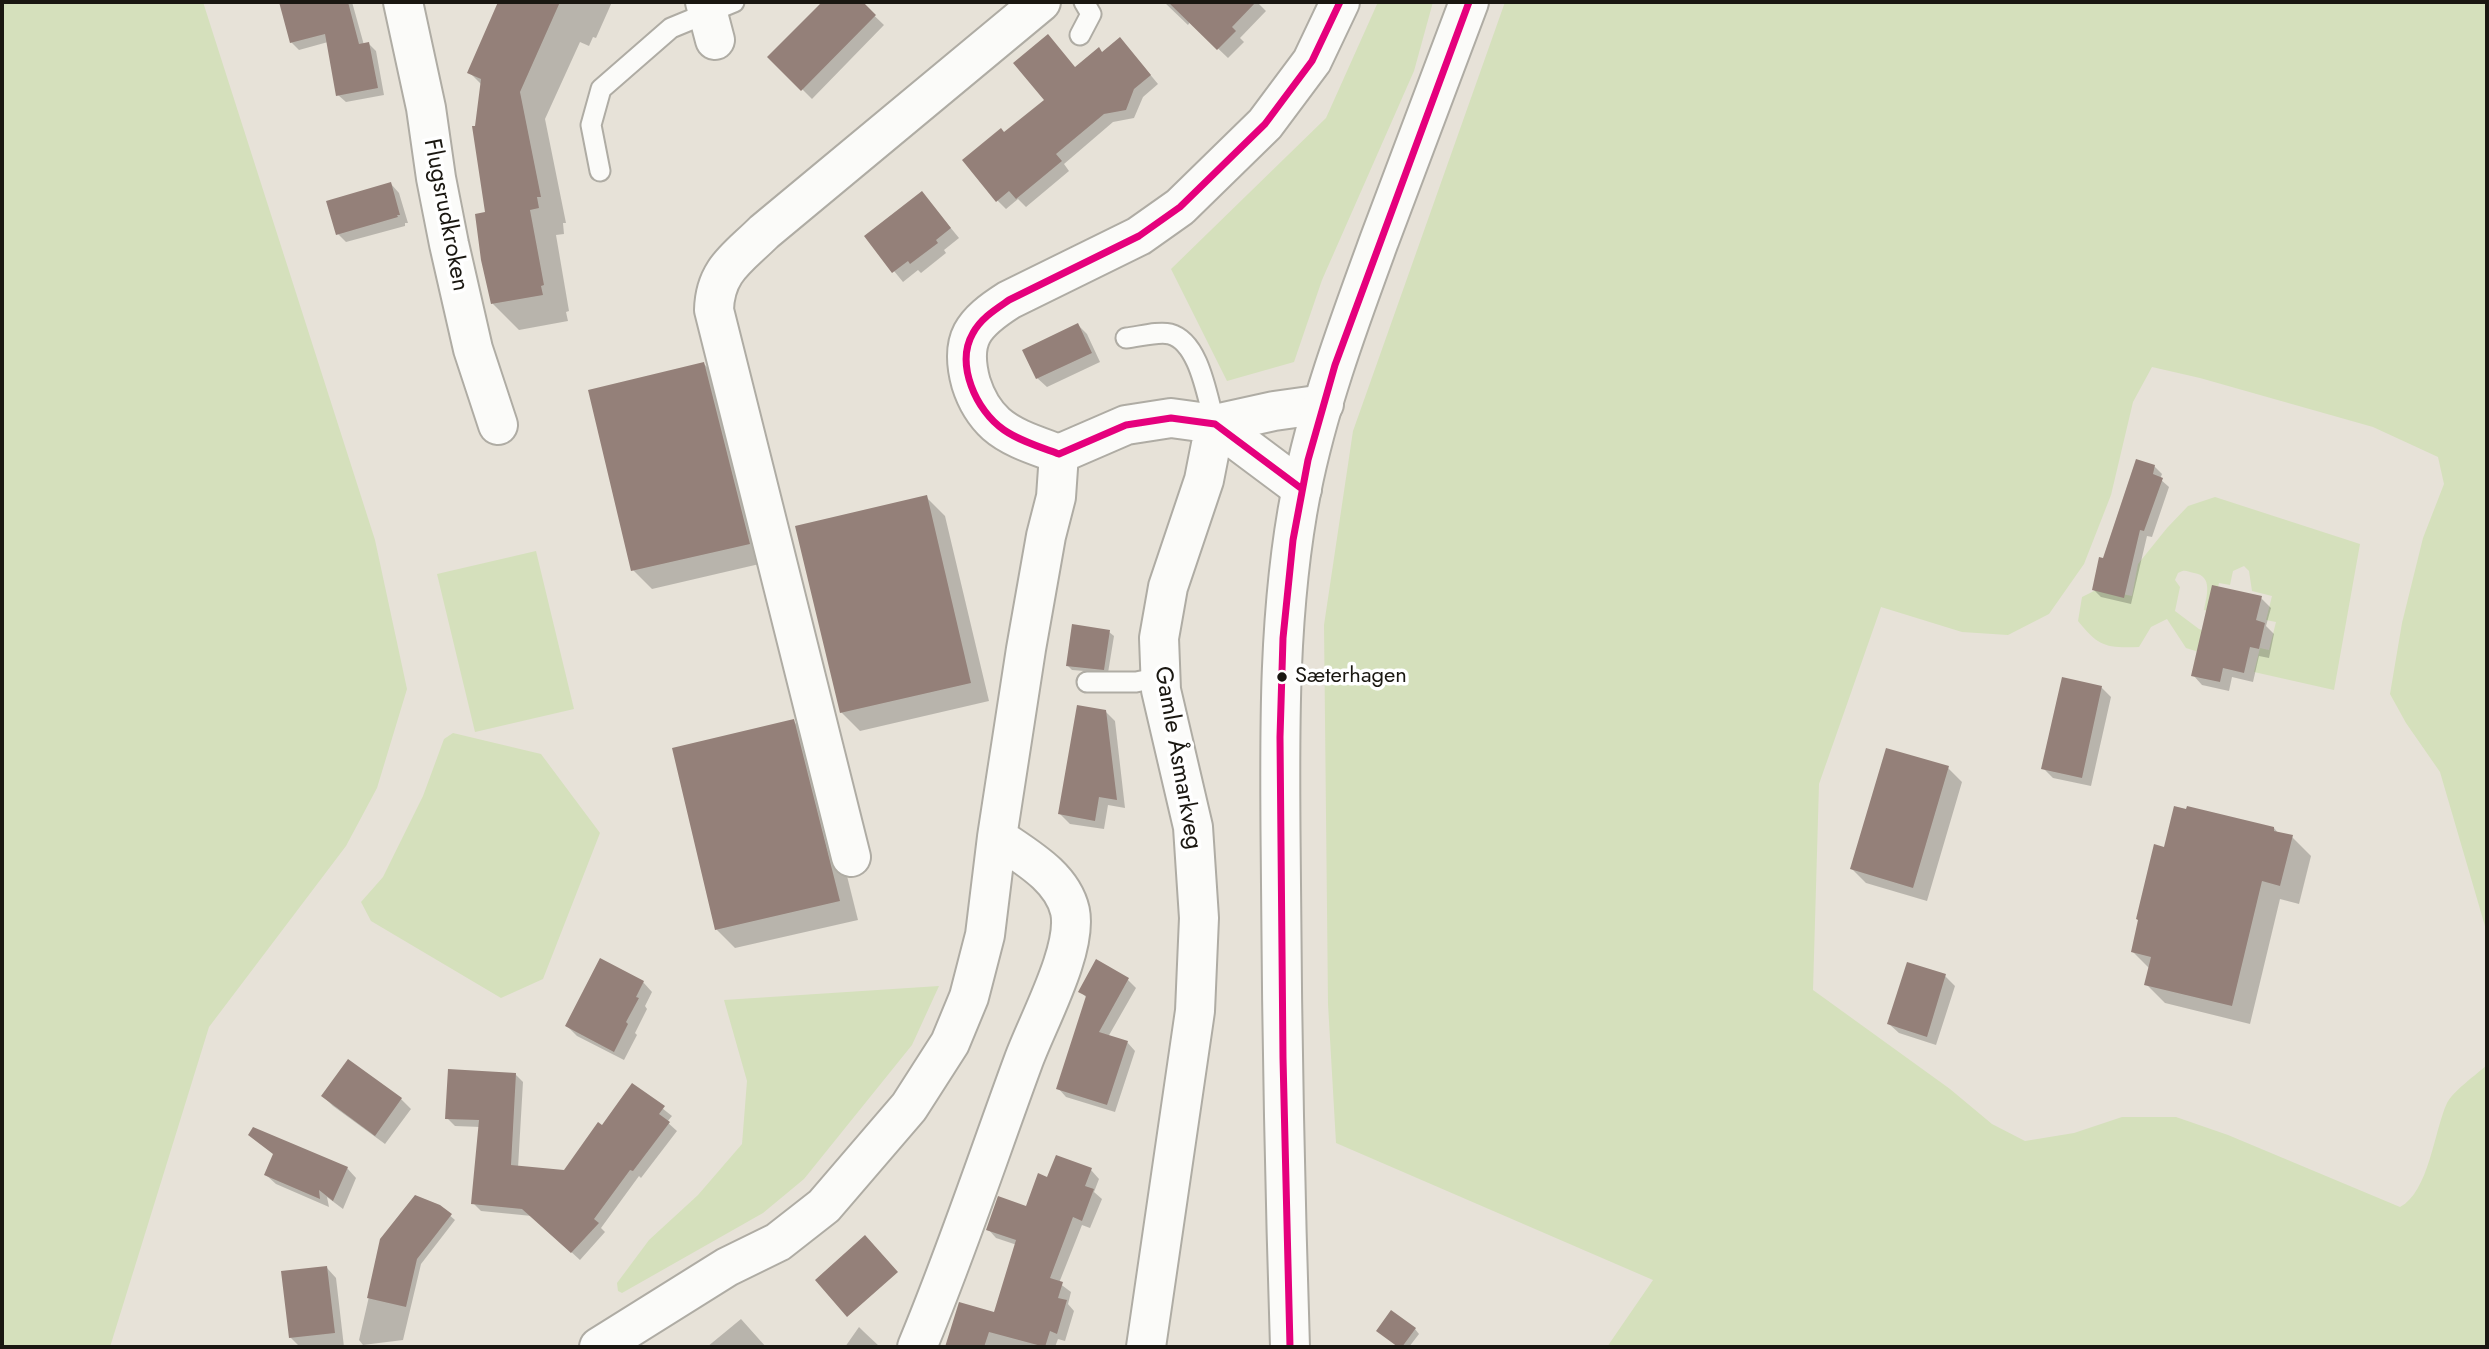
<!DOCTYPE html>
<meta charset="utf-8">
<style>
body{margin:0}
#map{position:relative;width:2489px;height:1349px;overflow:hidden;background:#e7e2d8;font-family:Jost,sans-serif}
canvas{display:block}
.frame{position:absolute;inset:0;border:4px solid #1a1711;pointer-events:none}
</style>
<div id="map">
<canvas width="2489" height="1349"></canvas>
<div class="frame"></div>
</div>
<script>
const g = document.querySelector('canvas').getContext('2d');
g.lineJoin = 'round';
function fill(path, color) {
  g.fillStyle = color;
  g.fill(path, 'evenodd');
}
function trace(path, color, width, dash) {
  g.strokeStyle = color;
  g.lineWidth = width;
  g.lineCap = dash ? 'butt' : 'round';
  g.setLineDash(dash || []);
  g.stroke(path);
}
function write(font, color, halo, rows, align = 'center') {
  g.font = font + ' Jost,sans-serif';
  g.lineWidth = 7;
  g.setLineDash([]);
  g.textBaseline = 'middle';
  g.strokeStyle = halo;
  g.fillStyle = color;
  for (const [text, x, y, turn = 0] of rows) {
    g.save();
    g.translate(x, y);
    g.rotate((+turn || 0) * Math.PI / 180);
    g.textAlign = isNaN(turn) ? turn : align;
    if (halo) g.strokeText(text, 0, 0);
    g.fillText(text, 0, 0);
    g.restore();
  }
}
fill(new Path2D(`
 M 2,2 L 203,2 L 375,540 L 407,689 L 377,788 L 346,846 L 209,1027 L 110,1347 L 2,1347 Z
 M 1378,2 L 1433,2 L 1414,71 L 1322,280 L 1294,362 L 1227,381 L 1171,269 L 1326,118 Z
 M 1505,2 L 2487,2 L 2487,933 L 2440,772 L 2406,723 L 2390,694 L 2402,623 L 2423,538 L 2444,484 L 2438,457 L 2373,427 L 2200,378 L 2152,367 L 2133,402 L 2111,495 L 2084,564 L 2049,614 L 2008,635 L 1962,632 L 1881,607 L 1819,784 L 1813,990 L 1950,1089 L 1992,1124 L 2025,1141 L 2074,1133 L 2122,1117 L 2176,1117 L 2228,1135 L 2400,1207 C 2429,1192 2434,1131 2447,1103 C 2453,1091 2477,1074 2487,1065 L 2487,1347 L 1607,1347 L 1653,1280 L 1336,1143 L 1328,1004 L 1324,625 L 1353,431 Z
 M 2215,497 L 2360,544 L 2334,690 L 2254,672 L 2260,648 L 2269,650 L 2276,622 L 2266,620 L 2272,596 L 2252,591 L 2249,571 L 2244,566 L 2233,571 L 2230,585 L 2219,583 L 2212,612 L 2204,610 C 2207,595 2213,576 2194,573 C 2186,571 2185,569 2178,573 L 2175,580 L 2180,587 L 2175,611 L 2199,629 L 2207,632 L 2202,653 L 2186,648 L 2167,619 L 2151,627 L 2139,647 C 2106,648 2099,647 2078,621 L 2082,597 L 2098,589 L 2132,596 L 2138,564 L 2167,528 L 2188,506 Z
 M 536,551 L 574,709 L 475,732 L 437,574 Z
 M 453,733 L 541,754 L 600,833 L 543,979 L 501,998 L 371,921 L 361,902 L 383,877 L 423,796 L 444,739 Z
 M 939,986 L 912,1045 L 804,1179 L 763,1213 L 622,1293 L 618,1291 L 617,1283 L 649,1240 L 698,1195 L 742,1144 L 747,1081 L 724,1000 Z`), '#d5e0bc');
fill(new Path2D(`
 M 281,2 L 352,2 L 364,45 L 369,44 L 376,51 L 384,95 L 346,102 L 338,95 L 328,42 L 299,50 L 291,42 Z
 M 501,2 L 612,2 L 596,38 L 593,37 L 589,46 L 580,42 L 545,119 L 566,223 L 563,223 L 564,234 L 556,235 L 569,311 L 566,312 L 568,321 L 519,330 L 493,304 L 487,213 L 477,127 L 482,85 L 470,73 Z
 M 824,2 L 860,2 L 884,25 L 812,99 L 770,57 Z
 M 1164,2 L 1257,2 L 1266,11 L 1240,38 L 1244,42 L 1228,58 L 1190,22 L 1188,25 Z
 M 1128,48 L 1158,84 L 1143,97 L 1134,118 L 1113,122 L 1064,164 L 1069,171 L 1026,207 L 1018,199 L 1006,209 L 997,200 L 1004,134 L 1046,100 L 1076,68 L 1103,53 Z
 M 391,184 L 399,193 L 408,223 L 405,223 L 405,226 L 346,242 L 338,234 Z
 M 922,193 L 959,238 L 944,250 L 946,253 L 921,273 L 918,270 L 903,282 L 866,237 Z
 M 1078,325 L 1087,334 L 1100,362 L 1047,387 L 1037,378 Z
 M 704,364 L 723,383 L 768,562 L 652,589 L 633,570 Z
 M 2154,466 L 2162,474 L 2160,479 L 2169,487 L 2152,537 L 2147,536 L 2131,604 L 2101,597 L 2094,590 L 2104,560 Z
 M 926,497 L 945,516 L 989,701 L 860,731 L 841,712 Z
 M 2261,598 L 2271,608 L 2266,626 L 2274,634 L 2269,658 L 2259,656 L 2253,682 L 2232,677 L 2229,691 L 2202,685 L 2193,675 Z
 M 1109,632 L 1114,636 L 1108,673 L 1072,670 L 1068,666 Z
 M 2101,687 L 2111,697 L 2091,786 L 2053,778 L 2043,768 Z
 M 1105,711 L 1115,721 L 1125,808 L 1108,805 L 1104,829 L 1070,824 L 1060,814 Z
 M 793,721 L 813,740 L 858,920 L 735,948 L 716,929 Z
 M 1948,768 L 1962,782 L 1927,901 L 1866,883 L 1852,869 Z
 M 2274,828 L 2279,834 L 2292,837 L 2311,856 L 2299,904 L 2280,899 L 2250,1024 L 2165,1003 L 2146,984 L 2150,969 L 2133,952 L 2165,849 Z
 M 1097,962 L 1128,980 L 1136,988 L 1108,1037 L 1127,1042 L 1135,1051 L 1115,1112 L 1066,1097 L 1058,1088 L 1087,998 L 1080,991 Z
 M 1908,964 L 1945,976 L 1955,986 L 1936,1045 L 1899,1033 L 1889,1024 Z
 M 643,982 L 652,992 L 645,1006 L 647,1009 L 635,1033 L 637,1035 L 624,1060 L 577,1036 L 567,1026 Z
 M 515,1074 L 523,1082 L 518,1168 L 565,1172 L 602,1127 L 633,1085 L 672,1116 L 667,1122 L 677,1131 L 641,1178 L 639,1176 L 601,1228 L 605,1232 L 580,1260 L 532,1216 L 481,1211 L 473,1203 L 480,1127 L 455,1126 L 447,1118 Z
 M 323,1096 L 401,1099 L 411,1109 L 385,1144 L 333,1106 Z
 M 347,1168 L 356,1178 L 343,1209 L 327,1197 L 329,1207 L 276,1184 L 266,1175 Z
 M 1091,1170 L 1099,1179 L 1094,1192 L 1102,1199 L 1090,1228 L 1082,1225 L 1059,1283 L 1071,1292 L 1068,1304 L 1074,1311 L 1065,1341 L 1058,1339 L 1055,1347 L 952,1347 L 948,1343 L 995,1314 L 1017,1245 L 996,1238 L 988,1229 L 1027,1208 L 1048,1179 Z
 M 439,1206 L 455,1220 L 421,1264 L 403,1340 L 363,1345 L 359,1340 L 382,1240 Z
 M 327,1268 L 336,1278 L 344,1347 L 300,1347 L 290,1337 Z
 M 741,1319 L 766,1347 L 707,1347 Z
 M 859,1327 L 863,1331 L 880,1347 L 845,1347 Z
 M 1415,1329 L 1419,1334 L 1409,1347 L 1399,1347 L 1383,1335 Z`), '#0003');
fill(new Path2D(`
 M 279,2 L 348,2 L 359,44 L 369,42 L 378,88 L 336,96 L 325,34 L 290,43 Z
 M 498,2 L 560,2 L 520,92 L 541,197 L 537,197 L 539,208 L 530,210 L 544,285 L 541,286 L 543,295 L 491,304 L 481,260 L 475,214 L 485,212 L 472,126 L 475,126 L 481,79 L 467,73 Z
 M 822,2 L 863,2 L 876,15 L 801,91 L 767,57 Z
 M 1168,2 L 1256,2 L 1232,27 L 1236,31 L 1217,50 Z
 M 1048,34 L 1075,67 L 1099,47 L 1102,52 L 1120,37 L 1151,75 L 1134,89 L 1126,110 L 1104,114 L 1056,154 L 1062,161 L 1016,199 L 1009,191 L 996,202 L 962,160 L 1001,128 L 1004,132 L 1044,100 L 1013,63 Z
 M 391,182 L 400,215 L 397,215 L 398,217 L 336,235 L 326,201 Z
 M 922,191 L 951,228 L 936,240 L 938,243 L 910,264 L 908,261 L 892,273 L 864,236 Z
 M 1078,323 L 1092,353 L 1036,379 L 1022,350 Z
 M 704,362 L 750,544 L 631,571 L 588,390 Z
 M 2136,459 L 2155,465 L 2153,474 L 2163,478 L 2144,531 L 2140,530 L 2124,598 L 2092,590 L 2099,557 L 2103,558 Z
 M 927,495 L 971,683 L 840,713 L 795,526 Z
 M 2212,585 L 2262,596 L 2256,620 L 2265,623 L 2259,649 L 2250,647 L 2244,673 L 2223,668 L 2220,682 L 2191,676 Z
 M 1072,624 L 1110,630 L 1104,670 L 1066,666 Z
 M 2062,677 L 2102,686 L 2082,778 L 2041,769 Z
 M 1077,705 L 1106,710 L 1117,800 L 1099,797 L 1095,821 L 1058,814 Z
 M 794,719 L 840,901 L 715,930 L 672,748 Z
 M 1886,748 L 1949,766 L 1913,888 L 1850,869 Z
 M 2174,806 L 2186,809 L 2187,806 L 2274,827 L 2274,831 L 2293,835 L 2280,886 L 2262,881 L 2232,1006 L 2144,985 L 2151,957 L 2131,952 L 2138,920 L 2136,919 L 2154,844 L 2164,847 Z
 M 600,958 L 644,981 L 636,997 L 639,998 L 626,1022 L 628,1024 L 614,1052 L 565,1026 Z
 M 1096,959 L 1129,978 L 1099,1032 L 1128,1041 L 1107,1105 L 1056,1089 L 1086,996 L 1078,992 Z
 M 1907,962 L 1946,974 L 1927,1037 L 1887,1024 Z
 M 348,1059 L 402,1098 L 375,1136 L 321,1096 Z
 M 448,1069 L 516,1073 L 511,1165 L 564,1170 L 598,1122 L 602,1125 L 632,1083 L 665,1106 L 659,1114 L 670,1122 L 633,1171 L 630,1170 L 594,1219 L 599,1223 L 571,1253 L 522,1209 L 471,1204 L 479,1120 L 445,1119 Z
 M 253,1127 L 348,1167 L 333,1201 L 319,1190 L 320,1199 L 264,1175 L 273,1154 L 248,1135 Z
 M 1056,1155 L 1092,1168 L 1085,1186 L 1094,1189 L 1082,1221 L 1073,1217 L 1050,1278 L 1063,1282 L 1058,1298 L 1067,1300 L 1057,1334 L 1050,1331 L 1045,1347 L 989,1332 L 984,1347 L 945,1347 L 959,1302 L 994,1312 L 1016,1240 L 986,1230 L 998,1196 L 1026,1206 L 1038,1173 L 1047,1177 Z
 M 415,1195 L 440,1205 L 452,1214 L 417,1259 L 406,1307 L 367,1298 L 380,1239 Z
 M 865,1235 L 898,1272 L 847,1317 L 815,1280 Z
 M 327,1266 L 335,1333 L 289,1338 L 281,1271 Z
 M 1391,1310 L 1416,1328 L 1402,1347 L 1398,1347 L 1376,1331 Z`), '#948079');
const service = new Path2D(`
 M 1080,35 L 1091,14 L 1084,2
 M 600,171 L 591,125 L 601,89 L 671,28 L 734,2
 M 1126,338 C 1138,337 1158,331 1170,334 C 1200,342 1207,398 1215,424
 M 1087,682 L 1136,682 L 1161,677`);
const minor = new Path2D(`
 M 403,2 L 426,108 L 436,178 L 449,244 L 473,349 L 498,425
 M 705,2 L 715,40
 M 1324,404 L 1274,411 L 1215,424 L 1171,418 L 1126,425 L 1059,454 C 1038,446 1013,439 996,424 C 984,413 976,399 971,383 C 959,339 973,323 1009,300 L 1139,236 L 1180,207 L 1265,124 L 1312,61 L 1340,2
 M 1215,424 L 1302,489
 M 851,857 L 714,310 C 715,270 738,258 764,232 L 1041,2
 M 599,1347 L 727,1267 L 778,1242 L 824,1206 L 909,1107 L 950,1043 L 969,997 L 985,935 L 997,837 L 1026,649 L 1046,536 L 1056,497 L 1059,454
 M 917,1347 C 956,1254 988,1157 1023,1062 C 1037,1023 1078,950 1070,911 C 1062,876 1024,856 997,837
 M 1146,1347 L 1195,1011 L 1199,918 L 1193,827 L 1161,690 L 1159,638 L 1168,587 L 1204,480 L 1215,424`);
const secondary = new Path2D(`
 M 1290,1347 C 1285,1193 1282,1039 1281,884 C 1280,754 1276,620 1301,492 C 1318,406 1349,323 1379,241 C 1409,161 1439,81 1469,2`);
trace(service, '#afaca4', 23);
trace(minor, '#afaca4', 42);
trace(secondary, '#afaca4', 42);
trace(service, '#fbfbf9', 19);
trace(minor, '#fbfbf9', 38);
trace(secondary, '#fbfbf9', 38);
trace(new Path2D(`
 M 1302,489 L 1215,424 L 1171,418 L 1126,425 L 1059,454 C 1040,447 1020,441 1004,430 C 976,411 955,364 973,333 C 981,318 996,309 1009,300 L 1139,236 L 1180,207 L 1265,124 L 1312,61 L 1340,2
 M 1290,1347 L 1283,1058 L 1280,737 L 1283,638 L 1293,540 L 1308,460 L 1335,365 L 1469,2`), '#e5007d', 7);
for (const [x, y, r, color] of [
 [1282,677,6,"#1a1711"]
]) {
  const dot = new Path2D();
  dot.arc(x, y, r, 0, 2 * Math.PI);
  g.fillStyle = color;
  g.fill(dot);
  trace(dot, '#fff', 2.5);
}
write('22px', '#1a1711', '#fff', [
 ["Sæterhagen",1295,677]
], 'left');
write('24px', '#1a1711', '#fff', [
 ["Flugsrudkroken",445,215,79],
 ["Gamle Åsmarkveg",1177,758,80]
]);
</script>
